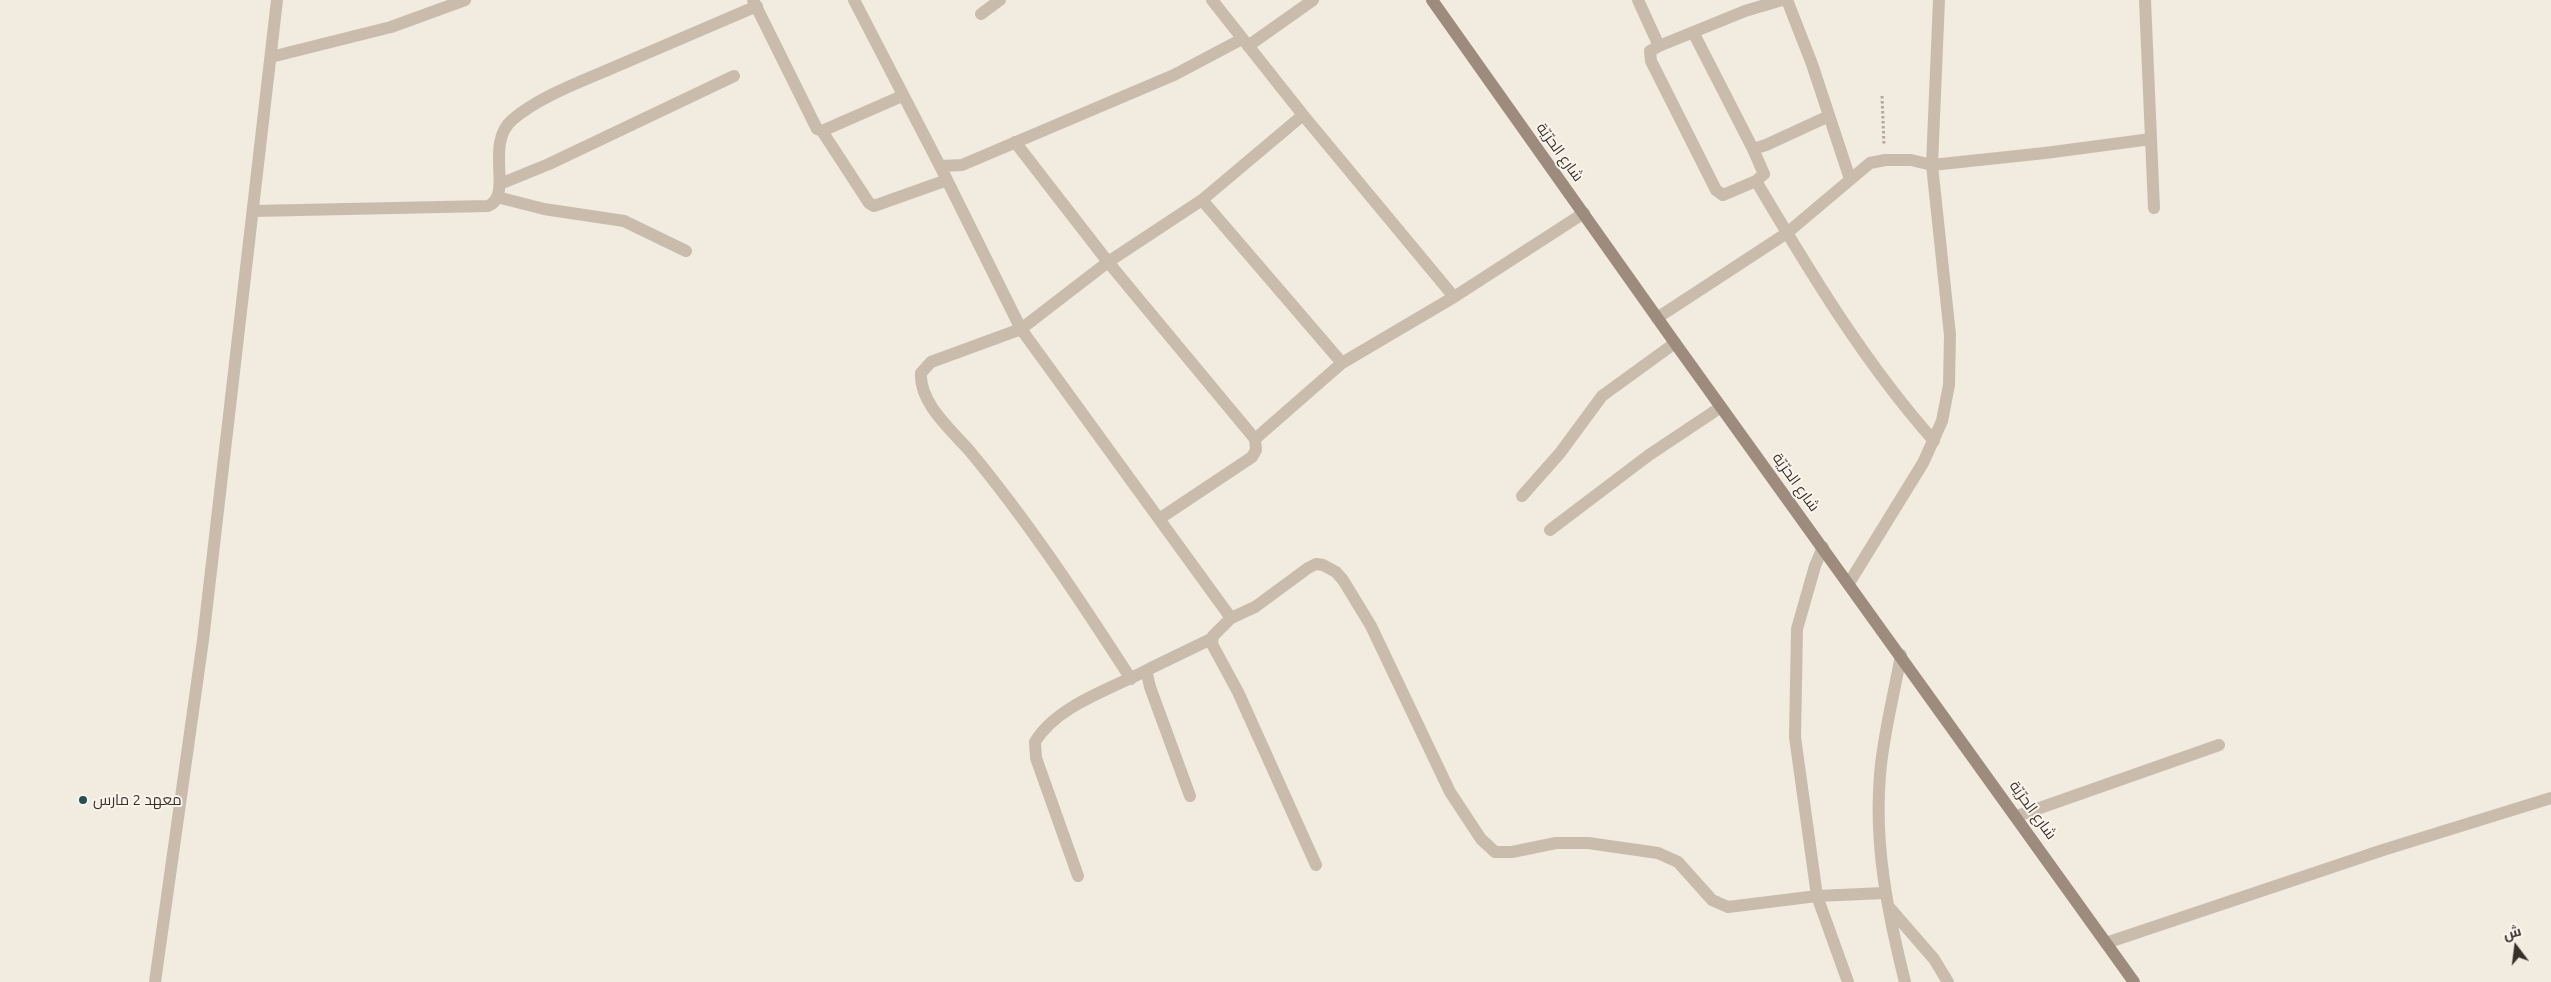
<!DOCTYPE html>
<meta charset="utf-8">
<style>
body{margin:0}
#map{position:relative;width:2551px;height:982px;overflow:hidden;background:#f2ebe0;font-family:Ubuntu,Cairo,sans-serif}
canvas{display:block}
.north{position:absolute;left:2491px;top:922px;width:50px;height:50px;-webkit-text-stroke:4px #f9f4ec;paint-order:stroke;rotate:345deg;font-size:14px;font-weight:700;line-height:20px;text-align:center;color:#38302b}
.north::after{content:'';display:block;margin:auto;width:18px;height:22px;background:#38302b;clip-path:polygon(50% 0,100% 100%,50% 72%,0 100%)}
</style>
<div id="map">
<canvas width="2551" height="982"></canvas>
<div class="north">ش</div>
</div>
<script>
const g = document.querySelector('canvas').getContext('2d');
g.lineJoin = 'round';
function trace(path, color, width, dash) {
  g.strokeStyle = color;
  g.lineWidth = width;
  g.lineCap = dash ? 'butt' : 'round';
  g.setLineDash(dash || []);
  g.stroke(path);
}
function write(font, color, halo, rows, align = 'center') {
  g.font = font + ' Ubuntu,Cairo,sans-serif';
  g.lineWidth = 4;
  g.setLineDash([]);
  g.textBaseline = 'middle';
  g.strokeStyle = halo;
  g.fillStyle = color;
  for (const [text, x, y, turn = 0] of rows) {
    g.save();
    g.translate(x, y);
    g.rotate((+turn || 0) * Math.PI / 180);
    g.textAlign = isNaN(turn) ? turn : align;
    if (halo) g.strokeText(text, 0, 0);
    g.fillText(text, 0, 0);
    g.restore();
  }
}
trace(new Path2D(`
 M 1882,96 L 1884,145`), '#b5a697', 3, [2.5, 2.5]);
trace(new Path2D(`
 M 753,0 L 817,129 L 822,131 L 902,96
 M 854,0 L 940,166 L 962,165 L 1174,75 L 1242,39
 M 1212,0 L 1303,115 L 1454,297 L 1584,213
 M 1638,0 L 1659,46 L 1650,51 L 1651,61 L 1716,190 L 1723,195 L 1756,181 C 1810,272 1864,362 1934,441
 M 1787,0 L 1812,64 L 1850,179
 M 2145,0 L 2154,208
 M 981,14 L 1000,0
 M 1693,32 L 1753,149 L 1766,145 L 1829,116
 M 1248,46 L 1313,0
 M 1659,46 L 1745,11 L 1782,0
 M 271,57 L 391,27 L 465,0
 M 822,131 L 869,203 L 874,206 L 947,180
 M 1015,142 L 1108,262 L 1255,439 L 1256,450 L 1252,457 L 1159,519
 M 1753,149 L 1764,174 L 1756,181
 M 940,166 L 1021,329 L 1231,618 L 1213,636 L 1212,644 L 1238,692 L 1316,865
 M 500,184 L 549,164 L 734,76
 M 497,197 L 544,209 L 624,221 L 686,251
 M 1202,200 L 1342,363
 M 253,211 L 488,206 C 514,195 484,145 512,120 C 539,97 578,83 610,69 C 659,48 708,27 757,6
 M 1657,318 L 1787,233 L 1870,163 L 1885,160 L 1911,160 L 1932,165 L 2045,153 L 2151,139
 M 1255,439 L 1342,363 L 1454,297
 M 1522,496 L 1560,453 L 1602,396 L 1675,343
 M 1550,530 L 1649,455 L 1721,407
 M 1823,547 L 1815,566 L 1797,629 L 1795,737 L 1817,896 L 1848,982
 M 1849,583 L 1923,463 L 1942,421 L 1949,385 L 1950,335 L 1932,165 L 1939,0
 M 1231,618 L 1255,607 L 1308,568 L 1316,564 L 1323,565 L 1336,572 L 1343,580 L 1371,626 L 1450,792 L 1481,839 L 1495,852 L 1512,852 L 1556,843 L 1588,843 L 1658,853 L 1678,862 L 1712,900 L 1728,907 L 1817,896 L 1884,893
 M 1901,655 C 1894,695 1883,735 1880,775 C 1874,846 1888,914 1905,982
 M 1131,679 C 1080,600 1028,521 968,449 C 950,429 919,402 921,373 L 931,362 L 1021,329 L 1108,262 L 1202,200 L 1303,115
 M 1190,796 L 1150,687 L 1147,674 L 1149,669 L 1211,639
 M 2017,816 L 2219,745
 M 1078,876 L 1036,758 L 1035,742 C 1057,705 1112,689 1149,669
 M 1888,906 L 1934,959 L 1948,982
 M 2106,943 L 2383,850 L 2551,798`), '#c9bcac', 12);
trace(new Path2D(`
 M 155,982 L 203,640 L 277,0`), '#c9bcac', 12);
trace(new Path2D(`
 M 1432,0 L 1675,343 L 2134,982`), '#9d8b7e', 12);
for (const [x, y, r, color] of [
 [83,800,5,"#235057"]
]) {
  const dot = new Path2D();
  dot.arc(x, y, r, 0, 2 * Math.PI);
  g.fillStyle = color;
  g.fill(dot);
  trace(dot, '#f9f4ec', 2);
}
write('15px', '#38302b', '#f9f4ec', [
 ["شارع الحرّيّة",1560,152,54],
 ["شارع الحرّيّة",1796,482,54],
 ["شارع الحرّيّة",2033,810,54]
]);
write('15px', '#38302b', '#f9f4ec', [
 ["معهد 2 مارس",93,800]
], 'left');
</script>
